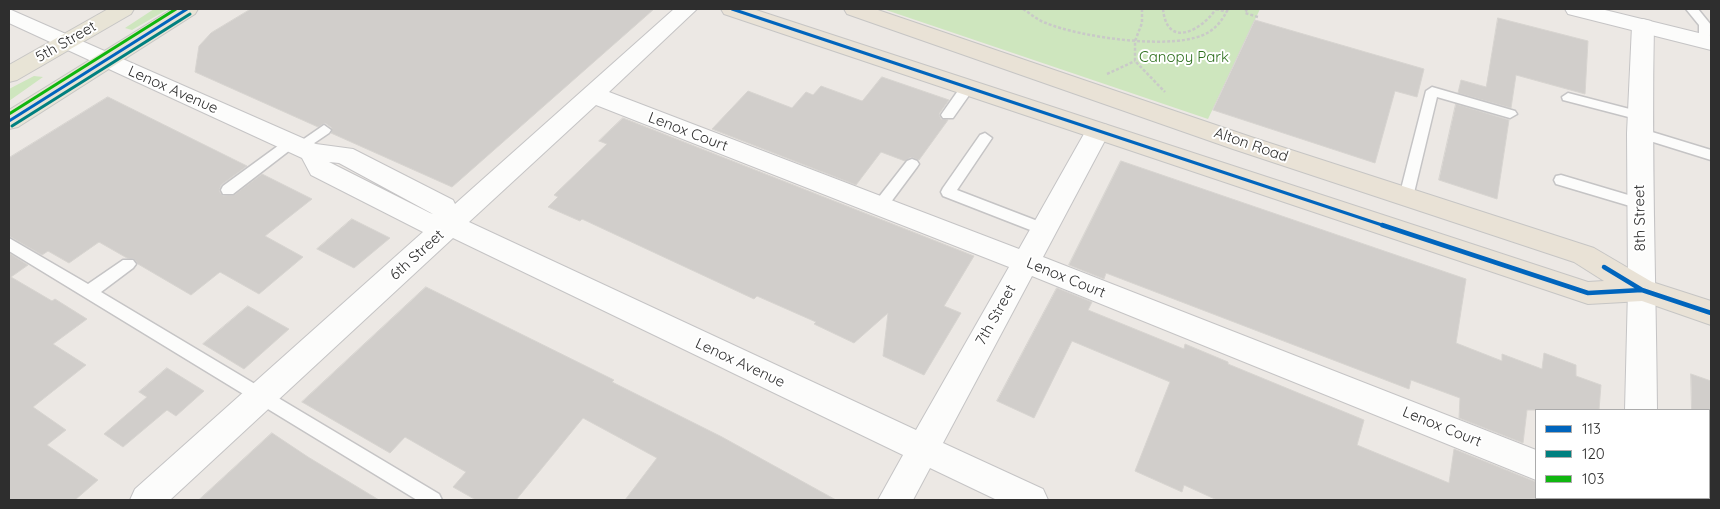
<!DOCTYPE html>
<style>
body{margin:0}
#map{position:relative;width:1720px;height:509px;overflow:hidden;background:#ece8e4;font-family:Quicksand,sans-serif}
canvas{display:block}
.frame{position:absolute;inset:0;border:10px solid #2e2e2e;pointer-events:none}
.legend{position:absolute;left:1535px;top:409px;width:175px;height:90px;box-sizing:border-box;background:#fff;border:1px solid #ababab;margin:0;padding:6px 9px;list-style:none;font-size:15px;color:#2e2e2e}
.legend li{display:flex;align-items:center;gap:10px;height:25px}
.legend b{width:25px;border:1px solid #ababab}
</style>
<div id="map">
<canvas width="1720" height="509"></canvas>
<div class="frame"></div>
<ul class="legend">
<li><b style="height:6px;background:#0065bd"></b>113</li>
<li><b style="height:6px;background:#008080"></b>120</li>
<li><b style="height:6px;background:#10b610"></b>103</li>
</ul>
</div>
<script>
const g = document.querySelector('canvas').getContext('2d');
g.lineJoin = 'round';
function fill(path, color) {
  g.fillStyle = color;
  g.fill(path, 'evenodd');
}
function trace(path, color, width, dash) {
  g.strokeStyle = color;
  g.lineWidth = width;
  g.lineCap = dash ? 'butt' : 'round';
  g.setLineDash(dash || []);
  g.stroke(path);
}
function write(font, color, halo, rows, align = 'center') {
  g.font = font + ' Quicksand,sans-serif';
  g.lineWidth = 4;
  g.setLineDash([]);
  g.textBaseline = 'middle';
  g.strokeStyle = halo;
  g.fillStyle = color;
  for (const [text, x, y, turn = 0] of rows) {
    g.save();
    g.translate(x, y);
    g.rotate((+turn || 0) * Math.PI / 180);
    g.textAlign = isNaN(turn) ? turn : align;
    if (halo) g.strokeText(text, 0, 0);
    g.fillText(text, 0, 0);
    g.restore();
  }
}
fill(new Path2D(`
 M 154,9 L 168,9 L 132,30 L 125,28 Z
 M 883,9 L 1260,9 L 1208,119 Z
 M 34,76 L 43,77 L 9,101 L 9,89 Z`), '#cee6be');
const building = new Path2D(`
 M 251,9 L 654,9 L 452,187 L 331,133 L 332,128 L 325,123 L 318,127 L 195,72 L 199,46 L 211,33 Z
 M 1498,18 L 1588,41 L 1585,94 L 1516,75 L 1511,108 L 1458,93 L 1461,80 L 1486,87 Z
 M 1255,20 L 1424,69 L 1417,97 L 1395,91 L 1375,163 L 1213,110 Z
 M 882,77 L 949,100 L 939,114 L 941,119 L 948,120 L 919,160 L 911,157 L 905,161 L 881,152 L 856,185 L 712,129 L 748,91 L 792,108 L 806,92 L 813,95 L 821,86 L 862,101 Z
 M 108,97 L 247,166 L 221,185 L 219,191 L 223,196 L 234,195 L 262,174 L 312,199 L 265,236 L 303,257 L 259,294 L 220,272 L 191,295 L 138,264 L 134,259 L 127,258 L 99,242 L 69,263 L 48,251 L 42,255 L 9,236 L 9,158 Z
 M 1456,104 L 1509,120 L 1497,199 L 1439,180 Z
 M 623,118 L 974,256 L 944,306 L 961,313 L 924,375 L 883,356 L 888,313 L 854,343 L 814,324 L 816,322 L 757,296 L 754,299 L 582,219 L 580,221 L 548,207 L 558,197 L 554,195 L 607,144 L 599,141 Z
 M 1121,161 L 1466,279 L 1456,343 L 1502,361 L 1502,354 L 1542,369 L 1544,353 L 1576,365 L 1576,376 L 1601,385 L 1599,410 L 1527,410 L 1523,443 L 1459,418 L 1460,398 L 1411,380 L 1409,389 L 1106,273 L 1104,279 L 1069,265 Z
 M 352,219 L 390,238 L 354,268 L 317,249 Z
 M 9,253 L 28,265 L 11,277 L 52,301 L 55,299 L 87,319 L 53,344 L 86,365 L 33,407 L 66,430 L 47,445 L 98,480 L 75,500 L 9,500 Z
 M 426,287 L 614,380 L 612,382 L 722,437 L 836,500 L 625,500 L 657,458 L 583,418 L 516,500 L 476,500 L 453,487 L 466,472 L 405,437 L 390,453 L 302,402 Z
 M 1057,288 L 1092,302 L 1088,310 L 1184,349 L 1185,344 L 1228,362 L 1228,364 L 1364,420 L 1357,445 L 1449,483 L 1454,449 L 1536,482 L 1536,500 L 1217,500 L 1184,485 L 1182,492 L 1135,471 L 1170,382 L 1072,341 L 1034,418 L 997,401 Z
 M 248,306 L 289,329 L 244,369 L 203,344 Z
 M 167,368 L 204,391 L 176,416 L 167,410 L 123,447 L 104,434 L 147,397 L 139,392 Z
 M 1691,374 L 1711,381 L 1711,448 L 1709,448 L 1709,410 L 1692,410 Z
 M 272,433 L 308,457 L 379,500 L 199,500 Z`);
fill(building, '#d1cecb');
trace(building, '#d7d4d0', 1);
const service = new Path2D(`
 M 1686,9 L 1698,9 L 1711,25 L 1709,44 L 1705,45 L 1699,41 L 1699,25 Z
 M 967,84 L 973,88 L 972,91 L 953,118 L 943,118 L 941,115 L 943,112 L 962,85 Z
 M 1432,87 L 1515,111 L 1517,114 L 1510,118 L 1437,97 L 1413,197 L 1406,202 L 1399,197 L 1426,91 Z
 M 1568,93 L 1645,113 L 1647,116 L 1640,120 L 1563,100 L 1562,97 Z
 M 324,125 L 331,130 L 329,133 L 301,152 L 294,147 L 233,194 L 223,194 L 221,190 L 223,186 L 286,140 L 291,138 L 298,143 Z
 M 1639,128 L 1711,150 L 1711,160 L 1634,136 L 1632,133 Z
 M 985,133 L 992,138 L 957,190 L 1048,225 L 1050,229 L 1048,233 L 1038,233 L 943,196 L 941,192 L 943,188 L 980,135 Z
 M 912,159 L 917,161 L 919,164 L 917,167 L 885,210 L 875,210 L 873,206 L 875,202 L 907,161 Z
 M 1561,175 L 1645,200 L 1647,204 L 1645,208 L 1640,209 L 1556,184 L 1554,180 L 1556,176 Z
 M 9,238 L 88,284 L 123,260 L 133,260 L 136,264 L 133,268 L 101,292 L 439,494 L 442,500 L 417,500 L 9,251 Z`);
const minor = new Path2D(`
 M 9,9 L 316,144 L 353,149 L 453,200 L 455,204 L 674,9 L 697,9 L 609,92 L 1019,249 L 1089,125 L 1098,123 L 1107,125 L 1110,131 L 1043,257 L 1536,450 L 1536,480 L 1032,276 L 943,443 L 1043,489 L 1048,500 L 997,500 L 930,468 L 913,500 L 878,500 L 903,455 L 453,238 L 170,500 L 130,500 L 135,489 L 423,232 L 311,175 L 302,158 L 9,23 ZM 596,105 L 1009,267 L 916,430 L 469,222 ZM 329,162 L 339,163 L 433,214 L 430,213 Z
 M 1643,19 L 1651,21 L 1654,26 C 1651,154 1656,282 1657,410 L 1625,410 L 1628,290 L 1627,133 L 1632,26 L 1635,21 Z
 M 1603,498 L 1642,498 L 1643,500 L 1604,500 Z`);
const tertiary = new Path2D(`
 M 1565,9 L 1601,9 L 1711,36 L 1711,50 L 1568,14 Z`);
const primary = new Path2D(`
 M 108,9 L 134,9 L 131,14 L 17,80 L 9,82 L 9,65 Z
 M 172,9 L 198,9 L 195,14 L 18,127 L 9,129 L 9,110 Z`);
const trunk = new Path2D(`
 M 721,9 L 753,9 L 1588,282 L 1604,281 L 1574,262 L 1233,149 L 847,14 L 844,9 L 875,9 L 1251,137 L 1594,248 L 1652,282 L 1711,301 L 1711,325 L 1642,301 L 1588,304 L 724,14 Z`);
trace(service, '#c5c4c5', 3);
trace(minor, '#c5c4c5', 2);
trace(tertiary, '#c5c4c5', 2);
trace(primary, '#c6c5c4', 2);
trace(trunk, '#c6c5c4', 2);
trace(new Path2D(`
 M 1023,9 C 1031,14 1037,20 1046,23 C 1079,37 1178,52 1209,32 C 1218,26 1223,19 1228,9
 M 1142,9 L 1142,23 L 1135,41 L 1135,61 L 1165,92
 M 1163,9 C 1167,49 1201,31 1216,9
 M 1216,9 L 1227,12
 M 1247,9 L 1245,13 L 1258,17
 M 1107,74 L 1135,61`), '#c9c9c8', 2.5, [3, 2]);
fill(service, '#fcfcfb');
fill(minor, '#fcfcfb');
fill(tertiary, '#fcfcfb');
fill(primary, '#e8e4d6');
fill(trunk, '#e9e2d6');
trace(new Path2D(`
 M 732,9 L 1385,226
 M 9,121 L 187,9`), '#0065bd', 3);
trace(new Path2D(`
 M 1382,225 L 1588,293 L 1642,290
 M 1604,267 L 1642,290 L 1711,313`), '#0065bd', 4.5);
trace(new Path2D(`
 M 12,126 L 190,14`), '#008080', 3);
trace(new Path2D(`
 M 9,114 L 176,9`), '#10b610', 3);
write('15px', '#2e2e2e', '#fff', [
 ["5th Street",66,42,-30],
 ["Lenox Avenue",173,90,24],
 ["Lenox Court",688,132,21],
 ["Alton Road",1251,145,19],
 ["8th Street",1640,218,-91],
 ["6th Street",417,255,-42],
 ["Lenox Court",1066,278,22],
 ["7th Street",996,315,-61],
 ["Lenox Avenue",740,363,25],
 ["Lenox Court",1442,427,22]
]);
write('15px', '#2c6e1b', '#fff', [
 ["Canopy Park",1184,57]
]);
</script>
